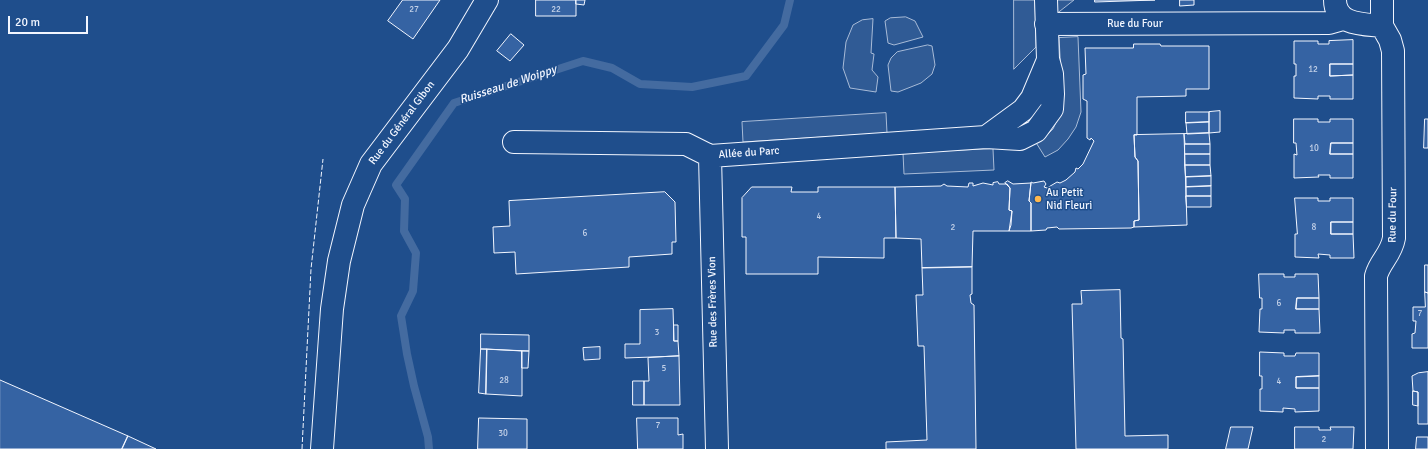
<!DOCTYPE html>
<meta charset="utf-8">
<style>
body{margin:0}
#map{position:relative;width:1428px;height:449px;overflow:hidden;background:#1f4e8c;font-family:Signika,sans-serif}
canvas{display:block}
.scale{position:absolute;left:8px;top:16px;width:80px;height:18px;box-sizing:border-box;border:2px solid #f2f6ff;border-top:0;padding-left:5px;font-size:12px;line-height:14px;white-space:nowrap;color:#f2f6ff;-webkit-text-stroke:3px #1f4e8c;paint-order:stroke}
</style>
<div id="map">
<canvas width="1428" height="449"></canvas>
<div class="scale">20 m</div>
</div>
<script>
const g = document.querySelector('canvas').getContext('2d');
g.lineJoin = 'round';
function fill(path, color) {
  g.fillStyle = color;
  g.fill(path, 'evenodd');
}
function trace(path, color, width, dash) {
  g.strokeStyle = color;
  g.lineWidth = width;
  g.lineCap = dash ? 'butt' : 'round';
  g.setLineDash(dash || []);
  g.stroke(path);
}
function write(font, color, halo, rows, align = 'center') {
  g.font = font + ' Signika,sans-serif';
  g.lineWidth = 3;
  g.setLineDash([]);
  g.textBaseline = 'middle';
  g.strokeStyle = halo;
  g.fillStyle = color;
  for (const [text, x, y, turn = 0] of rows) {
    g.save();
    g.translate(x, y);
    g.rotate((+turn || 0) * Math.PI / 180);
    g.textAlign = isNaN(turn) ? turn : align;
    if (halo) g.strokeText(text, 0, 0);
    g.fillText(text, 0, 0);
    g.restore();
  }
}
const built = new Path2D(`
 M 1014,0 L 1035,0 L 1036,47 L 1014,69 Z
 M 1055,0 L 1074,0 L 1055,15 Z
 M 906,17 L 915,21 L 923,37 L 894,45 L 888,43 L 885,21 L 890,18 Z
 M 873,19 L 871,53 L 874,54 L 872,70 L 878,77 L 876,92 L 850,88 L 843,68 L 846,42 L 853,25 L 862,20 Z
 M 1078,37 L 1081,112 L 1076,127 L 1068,139 L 1058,150 L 1045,157 L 1035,141 L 1046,136 L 1053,129 L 1063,107 L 1059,38 Z
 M 928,45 L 932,46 L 935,65 L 932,74 L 921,83 L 898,92 L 891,91 L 888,65 L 891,58 L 897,52 Z
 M 886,113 L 887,133 L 743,142 L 742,122 Z
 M 993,149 L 994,170 L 904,174 L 903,153 Z`);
fill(built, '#305b95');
trace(built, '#a8bbd7', 1);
trace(new Path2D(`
 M 429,449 L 428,437 L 414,386 L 407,354 L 401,316 L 413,291 L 416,253 L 404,231 L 405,199 L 396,185 L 454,103 L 583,61 L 612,68 L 640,84 L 692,87 L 746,76 L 784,25 L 790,0`), '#446ba0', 8);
const building = new Path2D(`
 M 403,0 L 440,0 L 413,39 L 388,21 Z
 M 536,0 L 576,0 L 576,16 L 536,16 Z
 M 576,0 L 585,0 L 584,5 L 576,4 Z
 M 1095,0 L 1155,0 L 1095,2 Z
 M 1180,0 L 1194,0 L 1194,5 L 1180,6 Z
 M 511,34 L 524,45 L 510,61 L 497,51 Z
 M 1353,40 L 1353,64 L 1330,64 L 1330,76 L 1353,75 L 1353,99 L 1330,99 L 1330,96 L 1318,96 L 1318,99 L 1294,98 L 1294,76 L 1296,76 L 1296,64 L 1294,64 L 1294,41 L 1318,41 L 1318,44 L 1329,44 L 1329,41 Z
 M 1134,44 L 1160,44 L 1161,46 L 1209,46 L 1209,89 L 1186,89 L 1186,96 L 1137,97 L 1137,135 L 1134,135 L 1135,157 L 1138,161 L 1139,220 L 1134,221 L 1134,227 L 1131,228 L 1059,229 L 1057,227 L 1047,228 L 1046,230 L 1031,231 L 1031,203 L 1029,201 L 1031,182 L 1033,183 L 1044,181 L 1046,184 L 1044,187 L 1047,188 L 1057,182 L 1060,183 L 1066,180 L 1075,172 L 1076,168 L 1078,169 L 1083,164 L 1094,141 L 1091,138 L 1090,140 L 1087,138 L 1087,101 L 1083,99 L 1083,75 L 1086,74 L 1085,48 L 1133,48 Z
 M 1330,64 L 1353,64 L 1353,75 L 1330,76 Z
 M 1220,111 L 1220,132 L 1209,133 L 1209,112 Z
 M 1186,112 L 1209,112 L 1209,122 L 1186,123 Z
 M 1294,119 L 1318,119 L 1318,122 L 1330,122 L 1330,119 L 1353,119 L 1353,143 L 1331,143 L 1330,154 L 1353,154 L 1353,178 L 1330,178 L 1330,175 L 1318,175 L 1319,177 L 1294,178 L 1294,154 L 1297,155 L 1296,143 L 1294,143 Z
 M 1425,119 L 1428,119 L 1428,148 L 1424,148 Z
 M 1209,122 L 1209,133 L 1187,134 L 1186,123 Z
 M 1209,133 L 1210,144 L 1185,144 L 1184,134 Z
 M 1184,134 L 1187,225 L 1134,227 L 1134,221 L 1139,220 L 1138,161 L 1135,157 L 1134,135 Z
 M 1331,143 L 1353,143 L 1353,154 L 1330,154 Z
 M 1185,144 L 1210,144 L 1210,154 L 1185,154 Z
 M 1185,154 L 1210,154 L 1210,165 L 1185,165 Z
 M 1185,165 L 1210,165 L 1211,176 L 1186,177 Z
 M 1211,176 L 1211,186 L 1186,187 L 1186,177 Z
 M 1008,181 L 1013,184 L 1031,183 L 1029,201 L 1031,203 L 1031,231 L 1009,231 L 1012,211 L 1009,210 L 1010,188 L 1005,183 Z
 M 998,182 L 999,184 L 1007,184 L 1010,188 L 1009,210 L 1012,211 L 1011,225 L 1009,231 L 973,231 L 972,267 L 922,268 L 921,239 L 896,238 L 895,187 L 941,186 L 944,184 L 947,186 L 968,187 L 969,183 L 973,183 L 973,186 L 983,183 L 993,185 L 993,183 Z
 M 1211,186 L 1211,196 L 1186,196 L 1186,187 Z
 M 752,187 L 792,187 L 791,192 L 818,192 L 818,187 L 895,187 L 896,238 L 884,238 L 884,258 L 818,257 L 818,274 L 746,274 L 746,237 L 742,237 L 742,198 Z
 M 665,192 L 675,202 L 676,242 L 672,242 L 672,254 L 629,257 L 629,267 L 516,274 L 515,252 L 494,253 L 493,227 L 510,226 L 509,201 Z
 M 1186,196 L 1211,196 L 1211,207 L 1187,207 Z
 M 1295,198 L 1318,198 L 1318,201 L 1330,201 L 1330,198 L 1353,198 L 1353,222 L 1331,222 L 1331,234 L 1353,234 L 1354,258 L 1330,258 L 1330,255 L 1318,254 L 1319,258 L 1295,257 L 1295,234 L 1297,234 Z
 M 1331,222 L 1353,222 L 1353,234 L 1331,234 Z
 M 1425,265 L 1428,265 L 1428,293 L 1425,292 Z
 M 972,267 L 972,294 L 970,295 L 971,303 L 974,305 L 976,449 L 886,449 L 886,442 L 927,440 L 924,346 L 918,346 L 916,295 L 923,295 L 922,268 Z
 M 1259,274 L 1284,274 L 1284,277 L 1295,277 L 1295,274 L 1318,274 L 1319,298 L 1297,298 L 1296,309 L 1319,309 L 1320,333 L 1295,333 L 1295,330 L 1284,330 L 1284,333 L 1259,332 L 1260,309 L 1262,309 L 1262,298 L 1260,298 Z
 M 1120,290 L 1121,338 L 1123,339 L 1125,436 L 1168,435 L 1168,449 L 1076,449 L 1072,304 L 1082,304 L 1081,291 Z
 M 1425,292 L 1428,293 L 1428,348 L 1412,348 L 1412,334 L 1415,333 L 1416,321 L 1413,321 L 1413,307 L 1425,307 Z
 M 1297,298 L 1319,298 L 1319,309 L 1296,309 Z
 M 673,309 L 674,341 L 678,341 L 679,356 L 625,358 L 625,344 L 640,344 L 640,310 Z
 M 674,325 L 678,325 L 678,341 L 674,341 Z
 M 481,334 L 529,335 L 529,351 L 481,349 Z
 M 600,347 L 600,359 L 584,360 L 583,348 Z
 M 481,349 L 487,349 L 486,394 L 479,393 Z
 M 487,349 L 522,351 L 522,396 L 486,394 Z
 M 522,351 L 529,351 L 528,368 L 522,368 Z
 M 1260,352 L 1284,353 L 1284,356 L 1295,356 L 1296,353 L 1319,353 L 1319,376 L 1296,377 L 1296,388 L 1319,388 L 1319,411 L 1295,412 L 1295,409 L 1283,408 L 1283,412 L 1260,411 L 1260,389 L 1262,389 L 1262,376 L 1260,376 Z
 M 679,356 L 680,405 L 644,405 L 644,381 L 649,381 L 648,358 Z
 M 1428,372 L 1428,424 L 1418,424 L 1418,392 L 1413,391 L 1412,376 L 1418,373 Z
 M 1319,376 L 1319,388 L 1296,388 L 1296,377 Z
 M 0,380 L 128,436 L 122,449 L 0,449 Z
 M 633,381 L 644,381 L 644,405 L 633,405 Z
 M 1413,391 L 1418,392 L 1418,406 L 1413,405 Z
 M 479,418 L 527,419 L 527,449 L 478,449 Z
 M 637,418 L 678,418 L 678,435 L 683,434 L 683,449 L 638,449 Z
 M 1231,427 L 1253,427 L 1248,449 L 1226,449 Z
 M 1295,427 L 1319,427 L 1319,430 L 1331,430 L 1330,427 L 1354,427 L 1353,449 L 1295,449 Z
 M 128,436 L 156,449 L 122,449 Z
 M 1417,437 L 1428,437 L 1428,449 L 1416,449 Z`);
fill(building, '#3563a3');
trace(building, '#f2f6ff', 1);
const minor = new Path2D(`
 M 1335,0 C 1335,25 1363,24 1382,26
 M 1046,24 L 1329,23 L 1343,19
 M 986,137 L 1023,110 L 1032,98 L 1048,60
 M 514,142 L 686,144 L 710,156 L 986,137 L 1020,139 L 1036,131 L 1052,109 L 1053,94 L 1052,74 L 1048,59 L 1046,0
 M 710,156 L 717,449
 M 322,449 L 332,309 L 339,261 L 353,205 L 371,164 L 458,49 L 487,0
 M 1377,449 L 1376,276 C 1380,261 1391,255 1394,238 L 1393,51 L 1390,40 L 1382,26 L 1382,0`);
trace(minor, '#f2f6ff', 24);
trace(minor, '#1f4e8c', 22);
trace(new Path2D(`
 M 302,449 L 311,269 L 323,159`), '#f2f6ff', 1, [5, 2]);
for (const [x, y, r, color] of [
 [1038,199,4,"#ffb74d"]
]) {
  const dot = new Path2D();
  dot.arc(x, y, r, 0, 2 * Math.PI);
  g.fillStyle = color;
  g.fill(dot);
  trace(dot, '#1f4e8c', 1.5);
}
write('9px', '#c3d1e8', null, [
 ["27",414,10],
 ["22",556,10],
 ["12",1313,70],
 ["10",1314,149],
 ["4",819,217],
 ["2",953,228],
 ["8",1314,228],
 ["6",585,234],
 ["6",1279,304],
 ["7",1420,314],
 ["3",657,333],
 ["5",664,369],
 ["28",504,381],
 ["4",1279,382],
 ["7",658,426],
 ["30",503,434],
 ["2",1324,440]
]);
write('11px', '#f2f6ff', '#1f4e8c', [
 ["Rue du Four",1135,24],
 ["Rue du Général Gibon",402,123,-53],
 ["Allée du Parc",749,153,-4],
 ["Rue du Four",1393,215,-89],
 ["Rue des Frères Vion",713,302,-91]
]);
write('11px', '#f2f6ff', '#1f4e8c', [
 ["Au Petit",1046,193],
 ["Nid Fleuri",1046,206]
], 'left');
write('italic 12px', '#f2f6ff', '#1f4e8c', [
 ["Ruisseau de Woippy",508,85,-18]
]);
</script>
